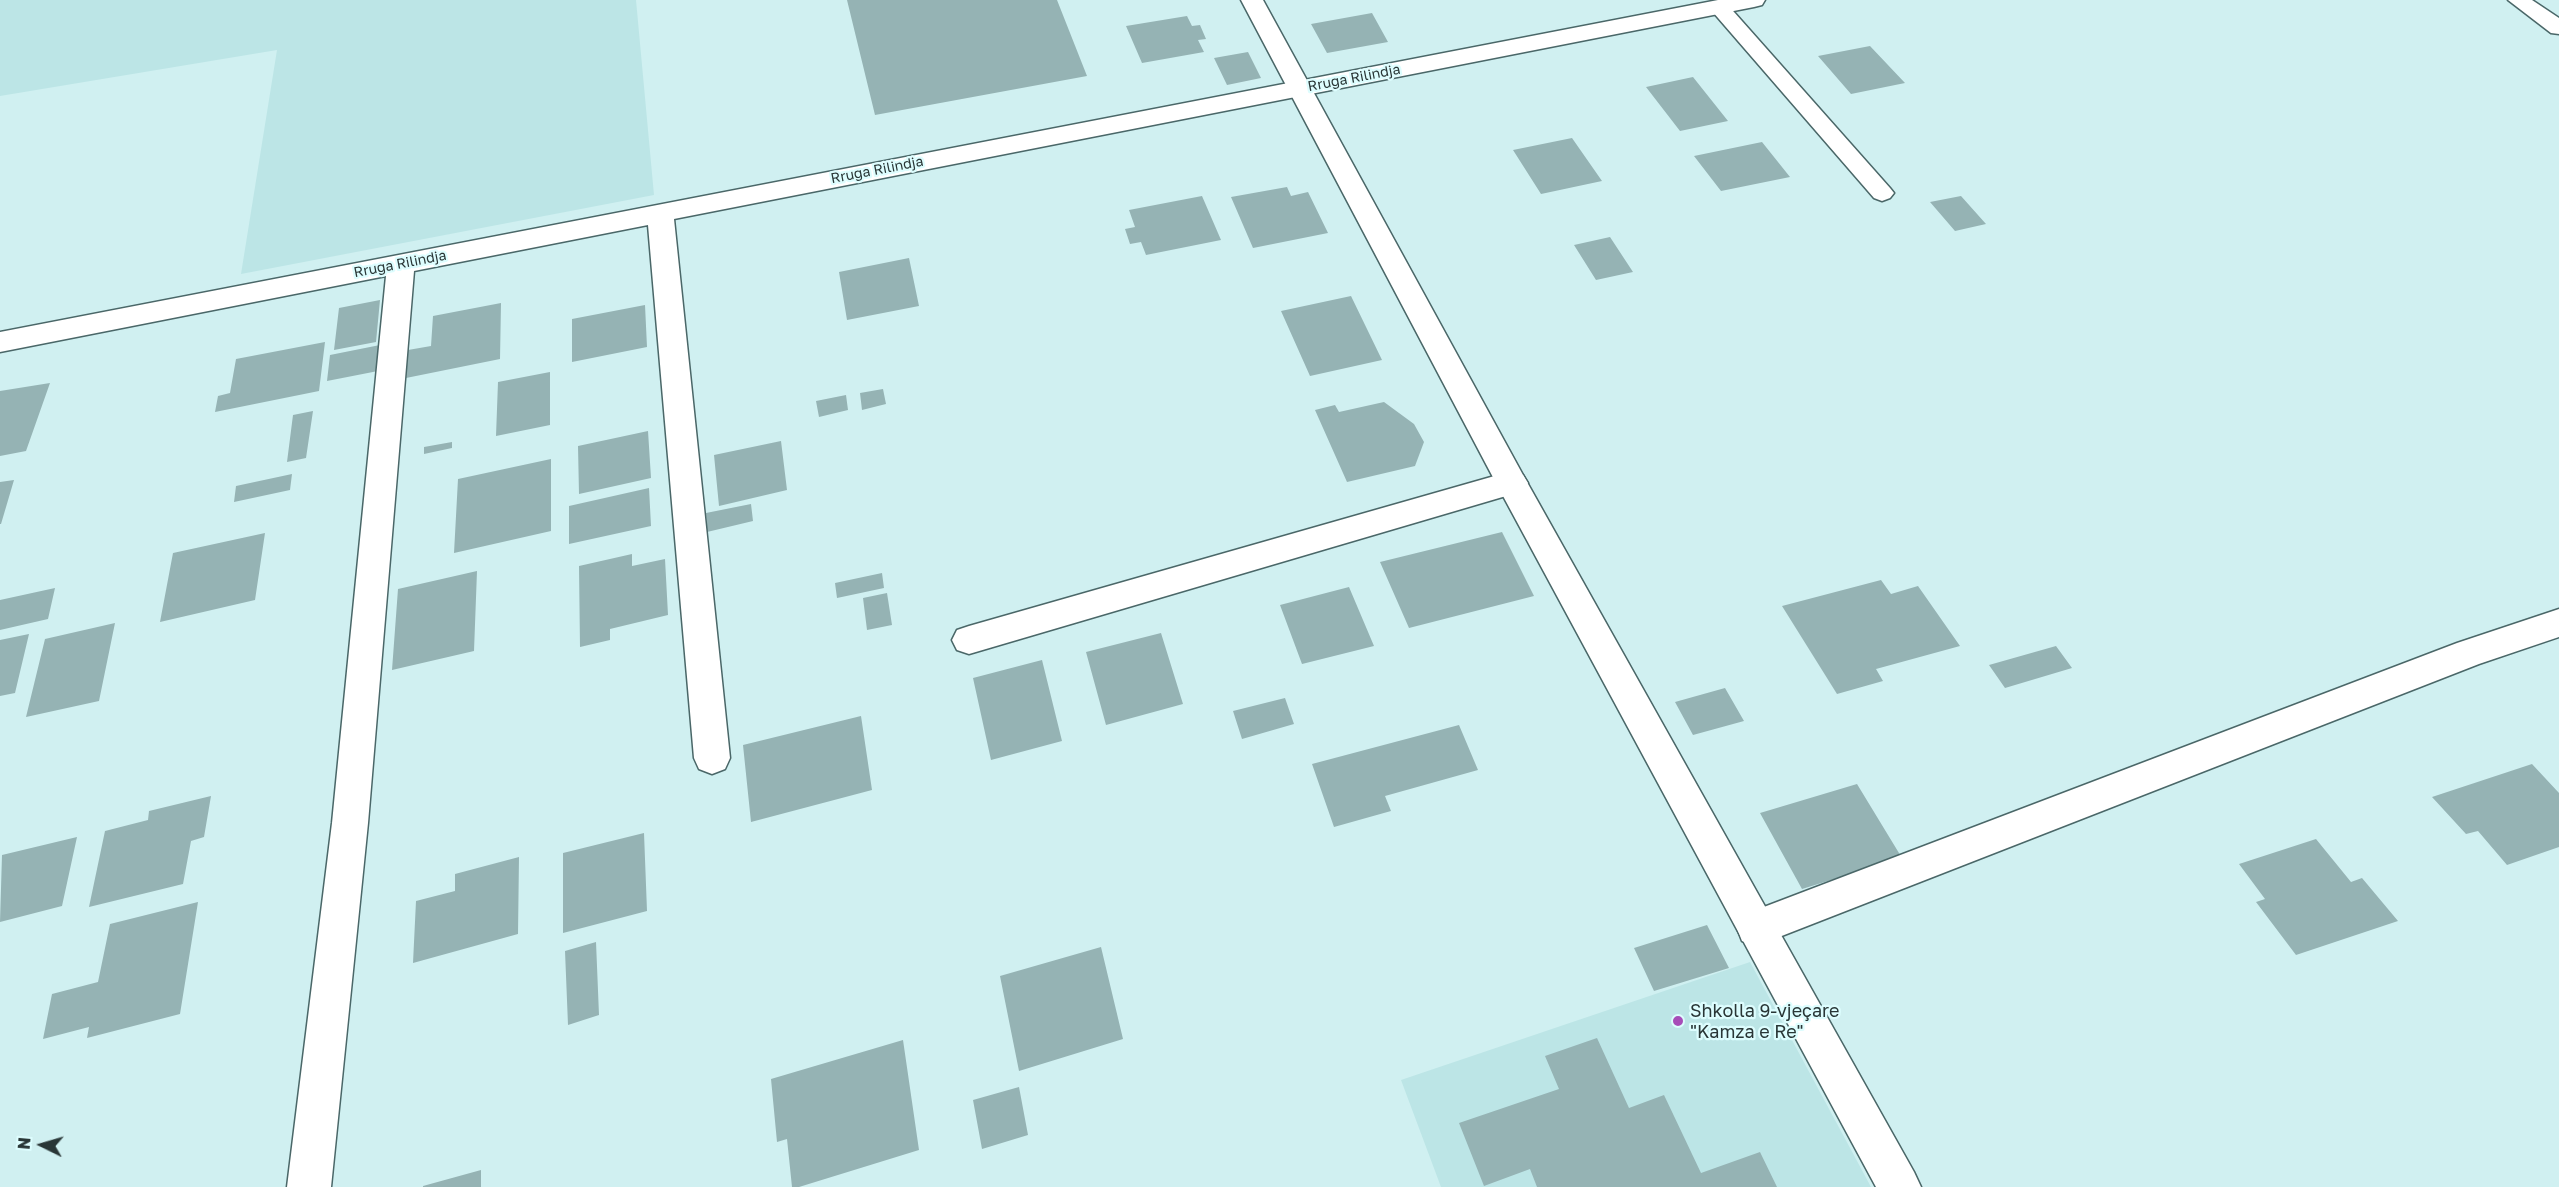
<!DOCTYPE html>
<meta charset="utf-8">
<style>
body{margin:0}
#map{position:relative;width:2559px;height:1187px;overflow:hidden;background:#d0f0f1;font-family:"Golos Text",sans-serif}
canvas{display:block}
.north{position:absolute;left:12px;top:1115px;width:60px;height:60px;-webkit-text-stroke:4px #ddfdfe;paint-order:stroke;rotate:275deg;font-size:16px;font-weight:700;line-height:24px;text-align:center;color:#293636}
.north::after{content:'';display:block;margin:auto;width:21px;height:27px;background:#293636;clip-path:polygon(50% 0,100% 100%,50% 72%,0 100%)}
</style>
<div id="map">
<canvas width="2559" height="1187"></canvas>
<div class="north">N</div>
</div>
<script>
const g = document.querySelector('canvas').getContext('2d');
g.lineJoin = 'round';
function fill(path, color) {
  g.fillStyle = color;
  g.fill(path, 'evenodd');
}
function trace(path, color, width, dash) {
  g.strokeStyle = color;
  g.lineWidth = width;
  g.lineCap = dash ? 'butt' : 'round';
  g.setLineDash(dash || []);
  g.stroke(path);
}
function write(font, color, halo, rows, align = 'center') {
  g.font = font + ' "Golos Text",sans-serif';
  g.lineWidth = 4.5;
  g.setLineDash([]);
  g.textBaseline = 'middle';
  g.strokeStyle = halo;
  g.fillStyle = color;
  for (const [text, x, y, turn = 0] of rows) {
    g.save();
    g.translate(x, y);
    g.rotate((+turn || 0) * Math.PI / 180);
    g.textAlign = isNaN(turn) ? turn : align;
    if (halo) g.strokeText(text, 0, 0);
    g.fillText(text, 0, 0);
    g.restore();
  }
}
fill(new Path2D(`
 M 0,0 L 636,0 L 654,195 L 241,274 L 277,50 L 0,96 Z
 M 1750,962 L 1871,1187 L 1441,1187 L 1401,1080 Z`), '#bce5e6');
fill(new Path2D(`
 M 847,0 L 1057,0 L 1087,76 L 875,115 Z
 M 1372,13 L 1388,42 L 1327,53 L 1311,24 Z
 M 1187,16 L 1192,26 L 1200,25 L 1206,39 L 1198,40 L 1204,52 L 1142,63 L 1126,26 Z
 M 1870,46 L 1905,83 L 1851,94 L 1818,56 Z
 M 1248,52 L 1261,78 L 1227,85 L 1214,58 Z
 M 1693,77 L 1728,121 L 1680,131 L 1646,87 Z
 M 1572,138 L 1602,181 L 1541,194 L 1513,150 Z
 M 1762,142 L 1790,177 L 1721,191 L 1694,156 Z
 M 1287,187 L 1291,196 L 1308,192 L 1328,233 L 1253,248 L 1231,197 Z
 M 1202,196 L 1221,240 L 1146,255 L 1141,242 L 1130,244 L 1125,229 L 1135,227 L 1129,210 Z
 M 1961,196 L 1986,224 L 1955,231 L 1930,202 Z
 M 1610,237 L 1633,272 L 1596,280 L 1574,245 Z
 M 909,258 L 919,306 L 847,320 L 839,272 Z
 M 1351,296 L 1382,360 L 1310,376 L 1281,311 Z
 M 380,300 L 376,342 L 334,350 L 339,308 Z
 M 501,303 L 500,359 L 406,378 L 408,350 L 431,346 L 433,316 Z
 M 645,305 L 647,347 L 572,362 L 572,319 Z
 M 325,342 L 319,391 L 215,412 L 218,396 L 230,393 L 236,359 Z
 M 380,345 L 378,371 L 327,381 L 330,355 Z
 M 550,372 L 550,425 L 496,436 L 498,382 Z
 M 50,383 L 26,451 L 0,456 L 0,391 Z
 M 883,389 L 886,404 L 862,410 L 860,393 Z
 M 846,395 L 848,410 L 819,417 L 816,401 Z
 M 1384,402 L 1414,424 L 1424,442 L 1415,466 L 1347,482 L 1315,410 L 1335,405 L 1339,412 Z
 M 313,411 L 306,458 L 287,462 L 293,415 Z
 M 648,431 L 651,478 L 579,494 L 578,446 Z
 M 781,441 L 787,490 L 719,506 L 714,455 Z
 M 452,442 L 452,448 L 424,454 L 424,447 Z
 M 551,459 L 551,531 L 454,553 L 458,479 Z
 M 292,474 L 290,490 L 234,502 L 236,486 Z
 M 14,480 L 1,524 L 0,524 L 0,482 Z
 M 649,488 L 651,526 L 569,544 L 569,506 Z
 M 751,504 L 753,521 L 707,532 L 706,513 Z
 M 1502,532 L 1534,596 L 1409,628 L 1380,562 Z
 M 265,533 L 255,600 L 160,622 L 173,553 Z
 M 632,554 L 632,566 L 665,559 L 668,615 L 610,629 L 610,640 L 580,647 L 579,566 Z
 M 477,571 L 474,651 L 392,670 L 398,589 Z
 M 882,573 L 884,588 L 837,598 L 835,583 Z
 M 1881,580 L 1891,594 L 1918,586 L 1960,646 L 1876,669 L 1883,681 L 1837,694 L 1782,606 Z
 M 1349,587 L 1374,646 L 1302,664 L 1280,605 Z
 M 55,588 L 48,619 L 0,630 L 0,600 Z
 M 887,593 L 892,625 L 867,630 L 863,598 Z
 M 115,623 L 99,701 L 26,717 L 45,639 Z
 M 1161,633 L 1183,704 L 1106,725 L 1086,652 Z
 M 29,634 L 15,693 L 0,696 L 0,640 Z
 M 2056,646 L 2072,668 L 2005,688 L 1989,665 Z
 M 1042,660 L 1062,741 L 991,760 L 973,678 Z
 M 1725,688 L 1744,721 L 1693,735 L 1675,702 Z
 M 1285,698 L 1294,724 L 1242,739 L 1233,711 Z
 M 861,716 L 872,790 L 751,822 L 743,745 Z
 M 1459,725 L 1478,770 L 1385,796 L 1391,811 L 1334,827 L 1312,764 Z
 M 2532,764 L 2559,793 L 2559,847 L 2507,865 L 2478,831 L 2466,834 L 2432,797 Z
 M 1857,784 L 1902,858 L 1802,889 L 1760,813 Z
 M 211,796 L 204,837 L 191,841 L 183,884 L 89,907 L 105,831 L 148,820 L 149,811 Z
 M 644,833 L 647,911 L 563,933 L 563,853 Z
 M 77,837 L 62,906 L 0,922 L 2,855 Z
 M 2316,839 L 2351,882 L 2362,878 L 2398,921 L 2296,955 L 2256,902 L 2265,899 L 2239,864 Z
 M 519,857 L 518,934 L 413,963 L 416,901 L 455,891 L 455,874 Z
 M 198,902 L 180,1014 L 87,1038 L 89,1027 L 43,1039 L 52,994 L 98,982 L 110,924 Z
 M 1707,925 L 1729,968 L 1654,991 L 1634,948 Z
 M 596,942 L 599,1015 L 568,1025 L 565,951 Z
 M 1101,947 L 1123,1039 L 1019,1071 L 1000,976 Z
 M 1597,1038 L 1629,1108 L 1664,1095 L 1701,1173 L 1760,1152 L 1777,1187 L 1537,1187 L 1530,1169 L 1484,1186 L 1459,1123 L 1559,1089 L 1545,1056 Z
 M 903,1040 L 919,1150 L 799,1187 L 792,1187 L 787,1139 L 777,1142 L 771,1079 Z
 M 1019,1087 L 1028,1135 L 982,1149 L 973,1100 Z
 M 481,1170 L 481,1187 L 423,1187 L 423,1186 Z`), '#95b3b4');
const service = new Path2D(`
 M 2508,0 L 2532,0 L 2559,18 L 2559,34 L 2551,33 Z
 M 1719,1 L 1726,3 L 1890,188 L 1894,193 L 1890,198 L 1882,201 L 1874,198 L 1712,11 L 1709,7 L 1712,3 Z`);
const minor = new Path2D(`
 M 1718,0 L 1765,0 L 1762,5 L 1754,7 L 674,219 L 730,758 L 725,769 L 712,774 L 699,769 L 694,758 L 648,225 L 414,271 L 368,823 L 331,1187 L 287,1187 L 332,823 L 386,276 L 0,352 L 0,332 Z
 M 1512,471 L 1523,475 L 1528,483 L 1523,491 L 969,654 L 957,650 L 952,640 L 957,630 L 969,626 Z
 M 2559,609 L 2559,637 L 2479,664 L 1756,946 L 1742,941 L 1737,928 L 1742,915 L 1756,910 L 2457,643 Z`);
const tertiary = new Path2D(`
 M 1241,0 L 1263,0 L 1523,475 L 1914,1172 L 1921,1187 L 1876,1187 L 1496,483 Z`);
trace(service, '#4a6768', 3);
trace(minor, '#4a6768', 3);
trace(tertiary, '#4a6768', 3);
fill(service, '#fff');
fill(minor, '#fff');
fill(tertiary, '#fff');
for (const [x, y, r, color] of [
 [1678,1021,6,"#a74db8"]
]) {
  const dot = new Path2D();
  dot.arc(x, y, r, 0, 2 * Math.PI);
  g.fillStyle = color;
  g.fill(dot);
  trace(dot, '#ddfdfe', 2);
}
write('14px', '#293636', '#ddfdfe', [
 ["Rruga Rilindja",1354,78,-11],
 ["Rruga Rilindja",877,170,-11],
 ["Rruga Rilindja",400,264,-11]
]);
write('18px', '#293636', '#ddfdfe', [
 ["Shkolla 9-vjeçare",1690,1011],
 ["\"Kamza e Re\"",1690,1032]
], 'left');
</script>
